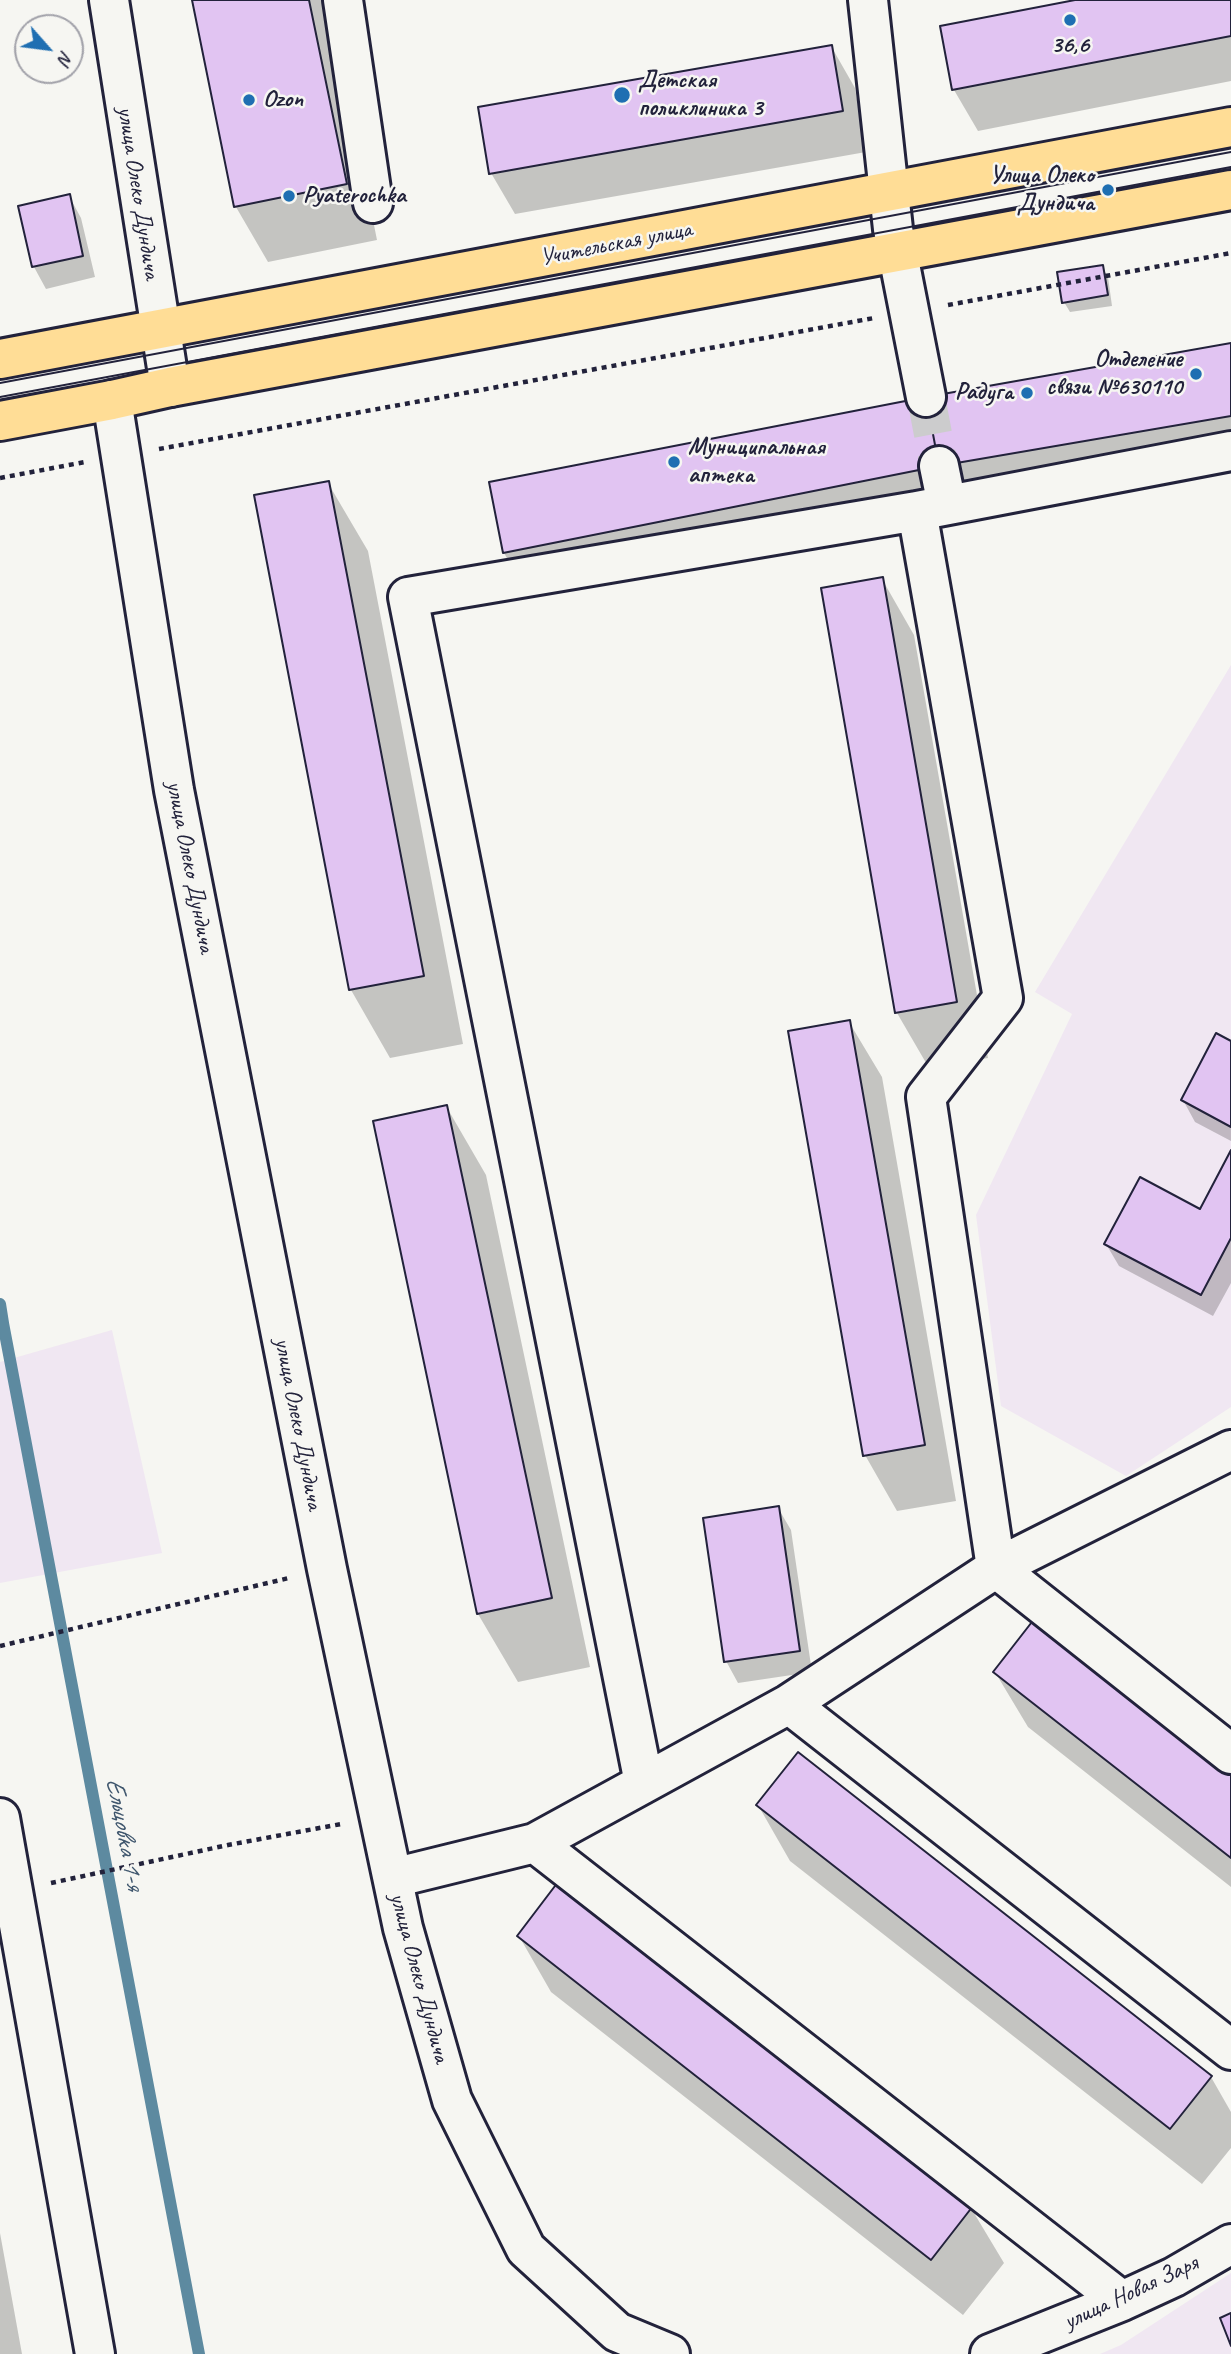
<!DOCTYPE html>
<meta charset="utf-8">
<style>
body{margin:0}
#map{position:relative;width:1231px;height:2354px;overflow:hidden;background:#f6f6f2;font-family:Caveat,sans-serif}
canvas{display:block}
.north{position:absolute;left:14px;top:14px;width:70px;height:70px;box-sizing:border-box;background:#f6f6f2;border:2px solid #a1a1a9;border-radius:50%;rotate:118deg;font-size:19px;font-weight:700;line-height:28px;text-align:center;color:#22223b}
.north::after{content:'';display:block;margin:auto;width:24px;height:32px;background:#1f6fb2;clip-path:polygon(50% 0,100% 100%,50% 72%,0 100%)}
</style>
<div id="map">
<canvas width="1231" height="2354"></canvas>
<div class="north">N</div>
</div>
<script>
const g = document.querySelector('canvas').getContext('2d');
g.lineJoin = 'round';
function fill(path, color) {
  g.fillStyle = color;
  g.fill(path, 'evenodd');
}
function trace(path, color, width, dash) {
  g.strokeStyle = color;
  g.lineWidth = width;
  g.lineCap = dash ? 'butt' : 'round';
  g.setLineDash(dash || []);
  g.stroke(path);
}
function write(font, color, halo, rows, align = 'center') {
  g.font = font + ' Caveat,sans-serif';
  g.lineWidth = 5;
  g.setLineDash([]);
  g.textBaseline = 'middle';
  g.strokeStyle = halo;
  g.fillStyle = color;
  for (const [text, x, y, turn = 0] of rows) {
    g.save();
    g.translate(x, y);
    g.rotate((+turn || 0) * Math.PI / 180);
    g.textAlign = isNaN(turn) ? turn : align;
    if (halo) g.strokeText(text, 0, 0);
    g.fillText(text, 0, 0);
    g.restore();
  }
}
fill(new Path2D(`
 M 1231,665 L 1231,1407 L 1126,1476 L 1001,1406 L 976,1215 L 1072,1014 L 1035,992 Z
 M 112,1330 L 162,1553 L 0,1583 L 0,1362 Z
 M 1231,2273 L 1231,2354 L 1100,2354 L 1121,2345 Z`), '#f0e7f2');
fill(new Path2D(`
 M 194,0 L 329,0 L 377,240 L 268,262 L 236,207 Z
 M 1084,0 L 1231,0 L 1231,81 L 978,131 L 954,90 Z
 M 831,46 L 855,88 L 866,152 L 515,214 L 491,173 Z
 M 69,196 L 81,218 L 95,277 L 46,289 L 34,267 L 20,207 Z
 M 1102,267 L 1108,277 L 1112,306 L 1070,312 L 1064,302 Z
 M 1231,345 L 1231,462 L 528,594 L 504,553 Z
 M 328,483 L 368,551 L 463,1044 L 390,1058 L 351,990 L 256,497 Z
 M 882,579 L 914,635 L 988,1058 L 929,1068 L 897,1013 L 823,590 Z
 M 849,1022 L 882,1077 L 956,1501 L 897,1511 L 865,1455 Z
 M 1231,1043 L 1231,1141 L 1195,1122 L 1183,1100 Z
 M 446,1106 L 486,1175 L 590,1667 L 518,1682 L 478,1614 Z
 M 1231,1154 L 1231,1283 L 1213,1316 L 1119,1266 L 1106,1244 L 1201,1211 Z
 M 778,1508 L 791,1530 L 812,1672 L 738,1683 L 726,1661 Z
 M 995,1672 L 1231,1773 L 1231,1887 L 1028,1727 Z
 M 758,1805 L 1211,2077 L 1231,2112 L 1231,2148 L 1202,2184 L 790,1861 Z
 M 519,1936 L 971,2208 L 1004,2263 L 963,2315 L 551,1992 Z
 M 0,2233 L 22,2354 L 0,2354 Z`), '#0003');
trace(new Path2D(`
 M 0,1304 L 3,1323 L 0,1324
 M 3,1323 L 199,2354`), '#5d8aa0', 12);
const building = new Path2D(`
 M 192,0 L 309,0 L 347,184 L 234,207 Z
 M 1075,0 L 1231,0 L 1231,36 L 952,90 L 940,26 Z
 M 832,45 L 843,111 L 489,174 L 478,107 Z
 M 70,194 L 83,256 L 32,267 L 18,206 Z
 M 1103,265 L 1108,295 L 1062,303 L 1057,272 Z
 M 1231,343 L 1231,416 L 939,466 L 926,397 Z
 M 926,397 L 939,466 L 503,553 L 489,482 Z
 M 329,481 L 424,976 L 349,990 L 254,495 Z
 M 883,577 L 957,1002 L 895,1013 L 821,588 Z
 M 850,1020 L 925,1445 L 863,1456 L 788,1031 Z
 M 1216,1033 L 1231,1041 L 1231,1127 L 1181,1100 Z
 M 447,1105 L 552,1598 L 477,1614 L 373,1121 Z
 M 1231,1150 L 1231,1238 L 1201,1295 L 1104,1244 L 1140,1177 L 1200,1209 Z
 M 779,1506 L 800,1651 L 724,1662 L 703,1518 Z
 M 1035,1618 L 1231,1771 L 1231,1858 L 993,1672 Z
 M 798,1752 L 1212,2076 L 1170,2129 L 756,1805 Z
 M 558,1882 L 973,2206 L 931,2260 L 517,1936 Z
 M 1231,2313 L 1231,2346 L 1220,2318 Z`);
fill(building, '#e1c4f2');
trace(building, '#22223b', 2);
trace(new Path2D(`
 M 926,397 L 939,466`), '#cccccd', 38, [38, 19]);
const minor = new Path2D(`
 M 109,0 L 170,387
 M 343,0 L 373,203
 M 868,0 L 893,229 L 926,397
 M 112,400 L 174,790 L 327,1569 L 403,1928 L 452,2100 L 526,2249 L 617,2332 L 670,2354
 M 939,466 L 947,505
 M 917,511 L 1003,998 L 926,1097 L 996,1568 L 1231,1450
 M 789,1704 L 1231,2050
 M 644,1783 L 408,597 L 917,511 L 1231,451
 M 0,1818 L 95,2354
 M 535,1843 L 1122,2301
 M 393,1878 L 535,1843 L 789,1704 L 996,1568 L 1231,1754
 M 990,2354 L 1122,2301 L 1174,2277 L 1231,2244`);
const major = new Path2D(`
 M 0,359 L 1231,127
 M 0,421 L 112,400 L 170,387 L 1231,190`);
trace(minor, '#22223b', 44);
trace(major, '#22223b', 44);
trace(new Path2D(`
 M 948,305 L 1231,253
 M 159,449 L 874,318
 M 0,478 L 85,462
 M 0,1646 L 289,1578
 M 51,1883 L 228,1845 L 341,1824`), '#22223b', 4.5, [5, 5]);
trace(minor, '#f6f6f2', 38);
trace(major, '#ffdd96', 38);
trace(new Path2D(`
 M 0,383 L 1231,152
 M 0,397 L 1231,167`), '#22223b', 2);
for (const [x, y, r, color] of [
 [1070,20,7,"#1f6fb2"],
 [622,95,9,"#1f6fb2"],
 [249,100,7,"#1f6fb2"],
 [1108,190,7,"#1f6fb2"],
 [289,196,7,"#1f6fb2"],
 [1196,374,7,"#1f6fb2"],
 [1027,393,7,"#1f6fb2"],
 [674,462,7,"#1f6fb2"]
]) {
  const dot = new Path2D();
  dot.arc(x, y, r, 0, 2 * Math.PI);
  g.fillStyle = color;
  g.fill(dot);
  trace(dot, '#f6f6f2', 2.5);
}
write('bold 24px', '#22223b', '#f6f6f2', [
 ["36,6",1070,46,"center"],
 ["Детская",638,81],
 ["поликлиника 3",638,109],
 ["Ozon",263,100],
 ["Улица Олеко",1094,176,"right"],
 ["Дундича",1094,204,"right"],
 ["Pyaterochka",303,196],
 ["Отделение",1182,360,"right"],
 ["связи №630110",1182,388,"right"],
 ["Радуга",1013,393,"right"],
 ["Муниципальная",688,448],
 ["аптека",688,476]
], 'left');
write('24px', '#22223b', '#f6f6f2', [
 ["улица Олеко Дундича",138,193,81],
 ["Учительская улица",616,244,-11],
 ["улица Олеко Дундича",190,867,79],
 ["улица Олеко Дундича",298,1424,79],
 ["улица Олеко Дундича",419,1978,75],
 ["улица Новая Заря",1131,2293,-25]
]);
write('italic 26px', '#3f566d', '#f6f6f2', [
 ["Ельцовка 1-я",124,1834,79]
]);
</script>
